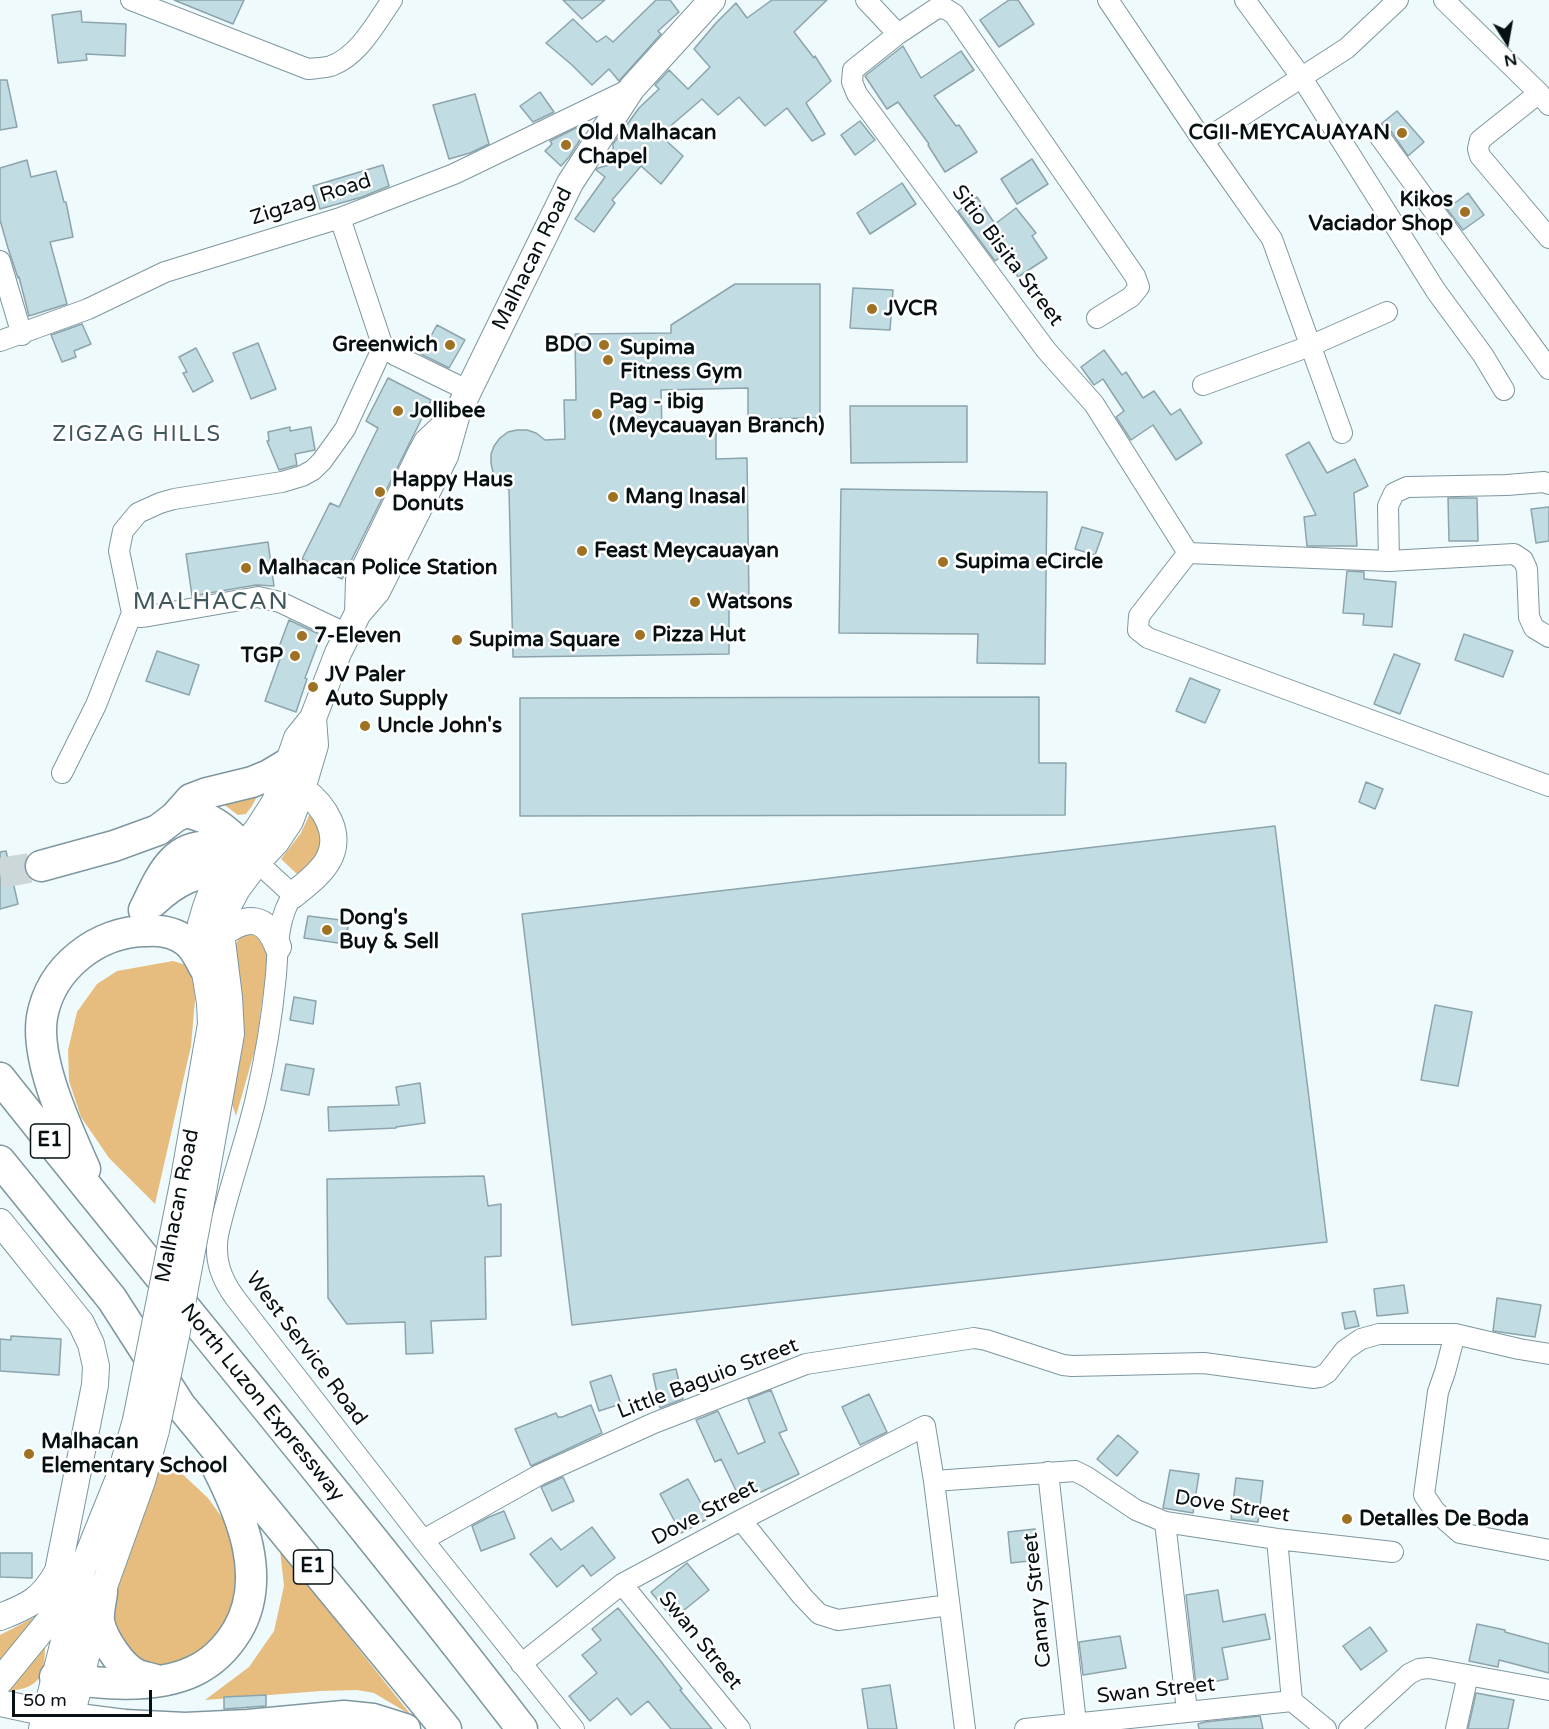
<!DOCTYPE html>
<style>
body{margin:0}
#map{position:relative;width:1549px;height:1729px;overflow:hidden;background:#effafd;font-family:"Varela Round",sans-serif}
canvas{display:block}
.north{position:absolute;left:1477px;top:12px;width:60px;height:60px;-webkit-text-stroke:4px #fff;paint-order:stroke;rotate:169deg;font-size:16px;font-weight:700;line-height:24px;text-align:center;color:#071013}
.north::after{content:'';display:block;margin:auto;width:21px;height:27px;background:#071013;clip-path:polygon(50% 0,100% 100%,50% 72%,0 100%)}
.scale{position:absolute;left:12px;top:1690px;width:140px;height:27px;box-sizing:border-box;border:3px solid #071013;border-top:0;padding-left:8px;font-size:18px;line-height:21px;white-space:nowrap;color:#071013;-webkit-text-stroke:4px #fff;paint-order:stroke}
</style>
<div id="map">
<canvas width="1549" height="1729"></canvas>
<div class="north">N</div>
<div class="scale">50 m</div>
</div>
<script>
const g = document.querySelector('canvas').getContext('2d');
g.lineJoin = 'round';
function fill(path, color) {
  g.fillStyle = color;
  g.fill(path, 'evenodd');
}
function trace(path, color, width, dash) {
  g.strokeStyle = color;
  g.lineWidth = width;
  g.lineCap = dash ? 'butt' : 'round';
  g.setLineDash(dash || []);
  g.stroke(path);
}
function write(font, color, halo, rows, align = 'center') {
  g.font = font + ' "Varela Round",sans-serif';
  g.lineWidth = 5;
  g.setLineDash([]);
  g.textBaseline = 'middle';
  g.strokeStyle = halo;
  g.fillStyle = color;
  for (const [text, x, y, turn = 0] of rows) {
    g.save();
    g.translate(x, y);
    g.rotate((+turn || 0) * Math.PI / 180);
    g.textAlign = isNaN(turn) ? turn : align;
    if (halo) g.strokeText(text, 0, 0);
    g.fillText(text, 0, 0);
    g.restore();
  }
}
fill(new Path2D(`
 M 261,789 L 252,806 L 246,814 L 238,815 L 219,801 Z
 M 313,807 L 326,836 L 306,875 L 297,874 L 281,859 L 301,833 Z
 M 253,931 L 269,949 L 256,1046 L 236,1116 L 232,1104 L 239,1052 L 241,1008 L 236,944 L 242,933 Z
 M 173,961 L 186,965 L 193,972 L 195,1000 L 191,1046 L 155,1204 L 109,1158 L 81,1117 L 69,1081 L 68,1050 L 77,1012 L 97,984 L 117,971 Z
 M 162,1455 L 208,1498 L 228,1526 L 244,1584 L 222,1641 L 175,1667 L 142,1664 L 119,1638 L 110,1612 L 112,1600 Z
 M 280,1550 L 411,1715 L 374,1693 L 357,1690 L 321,1691 L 205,1700 L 249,1667 L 274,1631 L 284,1586 Z
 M 49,1610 L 0,1671 L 0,1635 Z
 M 45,1638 C 45,1671 45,1689 6,1691 Z`), '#e6bd7e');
const building = new Path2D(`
 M 174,0 L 244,0 L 233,24 Z
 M 563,0 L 605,0 L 582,19 Z
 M 656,0 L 670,0 L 679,12 L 658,31 L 661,34 L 619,81 L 609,69 L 592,85 L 572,65 L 546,43 L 573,19 L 597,42 L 606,36 L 613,42 Z
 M 772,0 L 827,0 L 794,32 L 814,58 L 815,56 L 831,81 L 806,103 L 825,134 L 812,141 L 787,108 L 765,126 L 739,97 L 718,115 L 702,99 L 660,135 L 683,156 L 661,184 L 641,166 L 612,200 L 615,203 L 594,232 L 575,219 L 605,177 L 596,170 L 598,168 L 613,164 L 613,144 L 639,108 L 659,89 L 655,85 L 669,70 L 688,89 L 710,67 L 694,49 L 716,23 L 736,3 L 747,18 Z
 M 1009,0 L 1018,0 L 1034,24 L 999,47 L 980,20 Z
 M 81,11 L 82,22 L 126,24 L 125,56 L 86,54 L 87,60 L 58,63 L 52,15 Z
 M 903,46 L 921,78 L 961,51 L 974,70 L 934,96 L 956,126 L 959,125 L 977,152 L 945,172 L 928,145 L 929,144 L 898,102 L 887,109 L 865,76 Z
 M 0,80 L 7,80 L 17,127 L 0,130 Z
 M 540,92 L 554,112 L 533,122 L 520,106 Z
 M 475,94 L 489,144 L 470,153 L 449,159 L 433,105 Z
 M 1397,111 L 1424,142 L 1408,156 L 1390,130 L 1381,124 Z
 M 860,121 L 875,140 L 855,155 L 841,135 Z
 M 576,128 L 583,135 L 569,157 L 561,166 L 545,151 L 552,144 L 550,141 Z
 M 1032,159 L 1048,184 L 1017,204 L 1001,179 Z
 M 27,160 L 31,177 L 56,171 L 64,202 L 66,202 L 73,237 L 50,242 L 67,304 L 29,316 L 19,277 L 18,278 L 8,248 L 0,220 L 0,168 Z
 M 383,165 L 389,186 L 362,197 L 320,209 L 313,186 Z
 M 902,183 L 916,204 L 870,234 L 857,213 Z
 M 1468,193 L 1484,215 L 1463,230 L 1447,209 Z
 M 977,197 L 995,224 L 1016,208 L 1036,233 L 1032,236 L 1047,258 L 1018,277 L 1004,255 L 995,261 L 958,211 Z
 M 735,284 L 820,284 L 820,418 L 748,419 L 748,388 L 661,390 L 662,430 L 716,429 L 716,459 L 747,458 L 749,601 L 729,602 L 729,654 L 513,657 L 509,490 L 498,479 L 493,472 L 491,463 L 491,454 L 494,446 L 500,438 L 508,432 L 517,430 L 527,430 L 536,433 L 545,440 L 565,439 L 564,400 L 576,400 L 575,334 L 671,333 L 671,325 Z
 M 853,288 L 893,290 L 890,330 L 850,328 Z
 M 82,324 L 91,344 L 74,351 L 76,357 L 62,362 L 51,335 Z
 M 437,325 L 465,340 L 449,368 L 421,354 Z
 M 258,343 L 276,389 L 251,399 L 233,353 Z
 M 196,348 L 213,381 L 193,392 L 183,373 L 187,372 L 179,357 Z
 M 1104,350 L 1122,375 L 1126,372 L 1143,398 L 1154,391 L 1171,415 L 1180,409 L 1202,443 L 1176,460 L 1153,425 L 1131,440 L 1116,417 L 1124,411 L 1103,379 L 1094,385 L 1081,367 Z
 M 388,378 L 431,400 L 342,579 L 302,559 L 330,503 L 339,507 L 378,428 L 366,421 Z
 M 850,406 L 967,406 L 967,462 L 851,463 Z
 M 290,427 L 290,431 L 311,427 L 315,450 L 295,454 L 297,465 L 279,470 L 267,441 L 269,441 L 268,432 Z
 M 1309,442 L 1327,473 L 1355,459 L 1368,486 L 1354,493 L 1357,546 L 1307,546 L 1304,517 L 1316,515 L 1286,455 Z
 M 841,489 L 1047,492 L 1045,664 L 977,663 L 978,634 L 839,633 Z
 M 1448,498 L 1477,498 L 1478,541 L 1449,541 Z
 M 1549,507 L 1549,541 L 1536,543 L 1531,509 Z
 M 1082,527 L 1103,533 L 1095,555 L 1075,549 Z
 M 268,542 L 274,586 L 256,585 L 192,596 L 186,554 Z
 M 1347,571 L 1364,572 L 1364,579 L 1396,582 L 1392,627 L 1363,625 L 1364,614 L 1343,613 Z
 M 289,620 L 321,635 L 305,678 L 307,679 L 296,712 L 265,701 L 281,656 L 276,655 Z
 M 1464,634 L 1513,651 L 1503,677 L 1455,660 Z
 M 157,651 L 199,665 L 189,695 L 146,681 Z
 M 1394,654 L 1420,664 L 1400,714 L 1374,704 Z
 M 1190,678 L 1220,690 L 1205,723 L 1176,711 Z
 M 1039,697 L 1039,763 L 1066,763 L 1065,815 L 520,816 L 520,698 Z
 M 1366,782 L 1383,789 L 1375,809 L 1359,802 Z
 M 1275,826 L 1327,1242 L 572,1325 L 522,914 Z
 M 6,851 L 18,904 L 0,909 L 0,852 Z
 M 308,916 L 349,921 L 345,944 L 304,938 Z
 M 294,997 L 316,1001 L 313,1024 L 290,1020 Z
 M 1435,1005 L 1472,1012 L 1458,1086 L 1421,1080 Z
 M 286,1064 L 314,1069 L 309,1095 L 281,1090 Z
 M 420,1083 L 425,1123 L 396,1127 L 396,1128 L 329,1131 L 328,1107 L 399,1105 L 396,1087 Z
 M 484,1176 L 488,1206 L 501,1204 L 501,1256 L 485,1257 L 486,1319 L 431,1321 L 433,1353 L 406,1354 L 405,1322 L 347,1324 L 328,1298 L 327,1179 Z
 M 1404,1285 L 1408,1313 L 1377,1316 L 1374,1289 Z
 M 1497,1298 L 1541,1305 L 1535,1337 L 1493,1331 Z
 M 1355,1311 L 1359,1326 L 1345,1329 L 1342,1313 Z
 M 11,1336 L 61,1339 L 59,1375 L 0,1371 L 0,1339 L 11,1340 Z
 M 676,1369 L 683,1399 L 660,1408 L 653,1374 Z
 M 611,1375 L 621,1404 L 599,1411 L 590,1382 Z
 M 771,1390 L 787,1430 L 779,1433 L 799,1474 L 761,1492 L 759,1490 L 741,1501 L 721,1459 L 715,1462 L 696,1420 L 718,1411 L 738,1454 L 765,1442 L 748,1399 Z
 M 869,1394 L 887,1432 L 860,1445 L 842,1407 Z
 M 591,1405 L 602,1433 L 531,1466 L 515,1429 L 556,1413 L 558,1417 L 562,1417 Z
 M 1118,1435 L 1138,1452 L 1117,1476 L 1097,1459 Z
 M 1170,1470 L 1199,1474 L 1193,1513 L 1163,1508 Z
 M 563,1477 L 574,1501 L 552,1511 L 541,1487 Z
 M 1236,1478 L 1263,1481 L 1258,1522 L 1231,1519 Z
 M 688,1479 L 709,1518 L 681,1533 L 660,1494 Z
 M 504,1511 L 515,1538 L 481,1551 L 472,1526 L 489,1517 Z
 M 592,1527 L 615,1558 L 591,1576 L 583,1565 L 557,1587 L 530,1554 L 551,1538 L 561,1550 Z
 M 1035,1529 L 1038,1560 L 1011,1563 L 1008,1532 Z
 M 0,1553 L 32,1553 L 32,1578 L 0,1577 Z
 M 687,1563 L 709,1590 L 673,1619 L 651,1592 Z
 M 1218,1590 L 1223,1622 L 1265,1614 L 1270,1639 L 1222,1648 L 1228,1679 L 1196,1685 L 1186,1595 Z
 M 618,1608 L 659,1659 L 682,1689 L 680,1690 L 712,1729 L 671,1729 L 648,1701 L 631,1715 L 617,1698 L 590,1721 L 569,1696 L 597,1673 L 582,1655 L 601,1640 L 592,1629 Z
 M 1477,1624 L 1505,1630 L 1505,1632 L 1549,1644 L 1549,1673 L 1499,1660 L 1498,1667 L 1469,1661 Z
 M 1370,1627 L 1387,1651 L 1361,1670 L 1343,1646 Z
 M 1120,1636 L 1126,1668 L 1083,1675 L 1079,1642 Z
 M 890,1685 L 897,1729 L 868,1729 L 862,1689 Z
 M 1476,1693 L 1514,1700 L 1508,1729 L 1468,1729 Z
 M 266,1695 L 266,1706 L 224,1709 L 224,1697 Z
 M 1260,1716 L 1263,1729 L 1199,1729 L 1198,1724 L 1205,1722 Z`);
fill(building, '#c2dce4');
trace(building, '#8ca4ab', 1.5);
trace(new Path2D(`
 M 0,873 L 41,866`), '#ccd7da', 30, [30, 15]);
const minor = new Path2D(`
 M 131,0 L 308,69 C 315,68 324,68 331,66 C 359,56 376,23 392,0
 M 866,0 L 898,34
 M 1108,0 L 1203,141 L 1272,239 L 1342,433
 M 1245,0 L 1302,78 L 1436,291 L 1483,355 L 1504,390
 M 1444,0 L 1539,93 L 1549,105
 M 1539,93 L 1480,140 L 1478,149 L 1480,156 L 1549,238
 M 1380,137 L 1549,369
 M 1203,141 L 1347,48 L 1398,0
 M 340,218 L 383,347 L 395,355 L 469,391
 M 0,261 L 22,335
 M 1097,318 L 1131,297 L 1139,287 L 1135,276 L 954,14 L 946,9 L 937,8 L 898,34 L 853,70 L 852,82 L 857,94 L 1046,350 L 1094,404 L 1188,553
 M 0,341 L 88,309 L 165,272 L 340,218 L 454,174 L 632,88
 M 1203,385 L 1310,346 L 1387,312
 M 1389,561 L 1388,506 L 1394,493 L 1407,487 L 1507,485 L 1544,482 L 1549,484
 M 132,613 L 140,617 L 149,616 L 258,597 L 280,602 L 347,634
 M 1549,637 L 1534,628 L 1529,617 L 1527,569 L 1523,560 L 1514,554 L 1389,561 L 1188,553 L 1139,616 L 1138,630 L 1148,638 L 1549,786
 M 62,773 L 96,705 L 132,613 L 119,551 L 123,531 L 138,513 L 160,503 L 174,499 L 282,482 L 302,476 L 313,470 L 322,461 L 345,429 L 383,347
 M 257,862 L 293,895 C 277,918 278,949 276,975 C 272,1018 265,1060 255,1102 C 244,1147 228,1190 218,1235 C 214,1260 221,1279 236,1299 L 423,1540 L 574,1729
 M 1455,1334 L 1445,1372 L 1438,1392 L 1424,1495 L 1435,1511 L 1460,1533 L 1549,1550
 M 1048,1472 L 1076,1723
 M 934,1481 L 1075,1471 L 1087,1477 L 1136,1510 L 1165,1522 L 1277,1539 L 1393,1552
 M 741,1520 L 802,1596 L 819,1614 L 838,1620 L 949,1605
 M 1165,1522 L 1187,1711
 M 1277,1539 L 1292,1701
 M 423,1540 L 539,1475 L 654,1423 L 806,1364 L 974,1338 L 986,1340 L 1063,1365 L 1072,1366 L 1204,1363 L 1314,1378 L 1320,1377 L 1327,1373 L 1345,1350 L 1361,1339 L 1379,1334 L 1455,1334 L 1519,1349 L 1549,1354
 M 622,1584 L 740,1729
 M 521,1664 L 622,1584 L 741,1520 L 925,1426 L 934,1481 L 965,1729
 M 1292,1701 L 1326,1729
 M 1025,1729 L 1292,1701
 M 1349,1729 L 1409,1674 L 1419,1669 L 1429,1668 L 1549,1690
 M 1456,1729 L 1468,1675`);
const major = new Path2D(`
 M 358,613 L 359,580 L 420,455 L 427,442 L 457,414
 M 293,895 C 305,885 319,875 327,862 C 344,834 324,805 302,789
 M 222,934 C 247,914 267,916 278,947
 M 183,1184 L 211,1024 L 210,1003 L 200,942 L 201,924 L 206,907 L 210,896 L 225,868 L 257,830 L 275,802 L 297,738 L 313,718
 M 202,1197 L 231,1034 L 229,997 L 222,941 L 223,923 L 228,906 L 237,889 L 257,862 L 276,842 L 290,821 L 302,789 L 315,745 L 313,718 L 338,653 L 358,613 L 377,591 L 445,456 L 457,414 L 570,183 L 632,88 L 712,0
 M 0,1222 L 81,1323 L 91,1344 L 96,1366 L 95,1385 L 58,1571 C 43,1599 29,1606 0,1617
 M 0,1681 L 54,1615 L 69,1591
 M 0,1703 L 61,1716
 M 42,1729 L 82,1570 L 121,1473 L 136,1420
 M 68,1729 L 102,1592 L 142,1481 L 156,1430`);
const highway = new Path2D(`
 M 175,817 L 185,812 C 211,817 224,828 243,847
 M 41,866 L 114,846 L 158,830 L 175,817 L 191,799 L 207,793 L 252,782 L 269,775 L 289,763
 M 153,902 C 176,880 194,873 225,868
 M 144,910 C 160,878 172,842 215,847 C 223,847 230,851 238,853
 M 0,1078 C 173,1296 352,1508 522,1729
 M 0,1161 L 112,1299 L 180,1405 L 446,1729
 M 85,1169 C 67,1128 35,1061 42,1017 C 51,967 98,931 147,931 C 160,930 174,932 186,941 C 194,947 199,957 204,967
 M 102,1592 C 101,1601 98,1612 99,1621 C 102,1638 121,1668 138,1675 C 143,1677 150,1678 156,1680
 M 55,1677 C 97,1684 154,1690 194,1671 C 213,1662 226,1649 237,1631 C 268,1579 242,1516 217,1467
 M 70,1718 L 125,1725 L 185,1728 L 248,1725 L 344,1716 L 373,1719 L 405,1729`);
trace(minor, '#7e969e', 22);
trace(major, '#7e969e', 28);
trace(highway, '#7e969e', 33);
trace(minor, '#fff', 20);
trace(major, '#fff', 26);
trace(highway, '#fff', 30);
const majorBridge = new Path2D(`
 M 136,1420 L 183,1184
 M 156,1430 L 176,1336 L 202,1197`);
trace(majorBridge, '#7e969e', 28, []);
trace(majorBridge, '#fff', 26);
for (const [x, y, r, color] of [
 [1402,133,6,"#9f7223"],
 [566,145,6,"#9f7223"],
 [1465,212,6,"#9f7223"],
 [872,309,6,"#9f7223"],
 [450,345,6,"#9f7223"],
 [604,345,6,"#9f7223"],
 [608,360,6,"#9f7223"],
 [398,411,6,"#9f7223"],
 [597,414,6,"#9f7223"],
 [380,492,6,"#9f7223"],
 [613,497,6,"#9f7223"],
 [582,551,6,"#9f7223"],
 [943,562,6,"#9f7223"],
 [246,568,6,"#9f7223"],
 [695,602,6,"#9f7223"],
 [640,635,6,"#9f7223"],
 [302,636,6,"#9f7223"],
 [457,640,6,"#9f7223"],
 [295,656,6,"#9f7223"],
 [313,687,6,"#9f7223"],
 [365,726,6,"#9f7223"],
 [327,930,6,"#9f7223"],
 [29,1454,6,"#9f7223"],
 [1347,1519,6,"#9f7223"]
]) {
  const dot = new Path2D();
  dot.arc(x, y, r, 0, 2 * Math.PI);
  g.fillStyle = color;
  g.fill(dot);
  trace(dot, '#fff', 2);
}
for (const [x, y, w] of [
 [50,1141,39],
 [313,1567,39]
]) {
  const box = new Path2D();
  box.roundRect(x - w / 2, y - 17, w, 34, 4.5);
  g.fillStyle = '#fff';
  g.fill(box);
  trace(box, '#071013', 1.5);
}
write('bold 20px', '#071013', null, [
 ["E1",50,1141],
 ["E1",313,1567]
]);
write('bold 21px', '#071013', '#fff', [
 ["Old Malhacan",578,133],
 ["Chapel",578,157],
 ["CGII-MEYCAUAYAN",1390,133,"right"],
 ["Kikos",1453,200,"right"],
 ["Vaciador Shop",1453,224,"right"],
 ["JVCR",884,309],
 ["Greenwich",438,345,"right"],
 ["BDO",592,345,"right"],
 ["Supima",620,348],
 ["Fitness Gym",620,372],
 ["Pag - ibig",609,402],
 ["(Meycauayan Branch)",609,426],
 ["Jollibee",410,411],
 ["Happy Haus",392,480],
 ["Donuts",392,504],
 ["Mang Inasal",625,497],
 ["Feast Meycauayan",594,551],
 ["Supima eCircle",955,562],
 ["Malhacan Police Station",258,568],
 ["Watsons",707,602],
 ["Pizza Hut",652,635],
 ["7-Eleven",314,636],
 ["Supima Square",469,640],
 ["TGP",283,656,"right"],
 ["JV Paler",325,675],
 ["Auto Supply",325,699],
 ["Uncle John's",377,726],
 ["Dong's",339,918],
 ["Buy & Sell",339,942],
 ["Malhacan",41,1442],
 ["Elementary School",41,1466],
 ["Detalles De Boda",1359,1519]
], 'left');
write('21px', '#071013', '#fff', [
 ["Zigzag Road",311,200,-18],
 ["Sitio Bisita Street",1007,256,53],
 ["Malhacan Road",533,259,-64],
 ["Malhacan Road",178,1206,-79],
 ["West Service Road",306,1349,53],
 ["Little Baguio Street",708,1379,-21],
 ["North Luzon Expressway",262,1403,51],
 ["Dove Street",1232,1507,9],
 ["Dove Street",705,1513,-28],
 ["Canary Street",1038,1600,-96],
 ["Swan Street",700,1641,51],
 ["Swan Street",1156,1691,-6]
]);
g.letterSpacing = '1.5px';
write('22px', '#41575e', '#fff', [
 ["ZIGZAG HILLS",137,435]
]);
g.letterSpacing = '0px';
g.letterSpacing = '1.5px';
write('24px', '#41575e', '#fff', [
 ["MALHACAN",211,603]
]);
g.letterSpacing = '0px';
</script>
